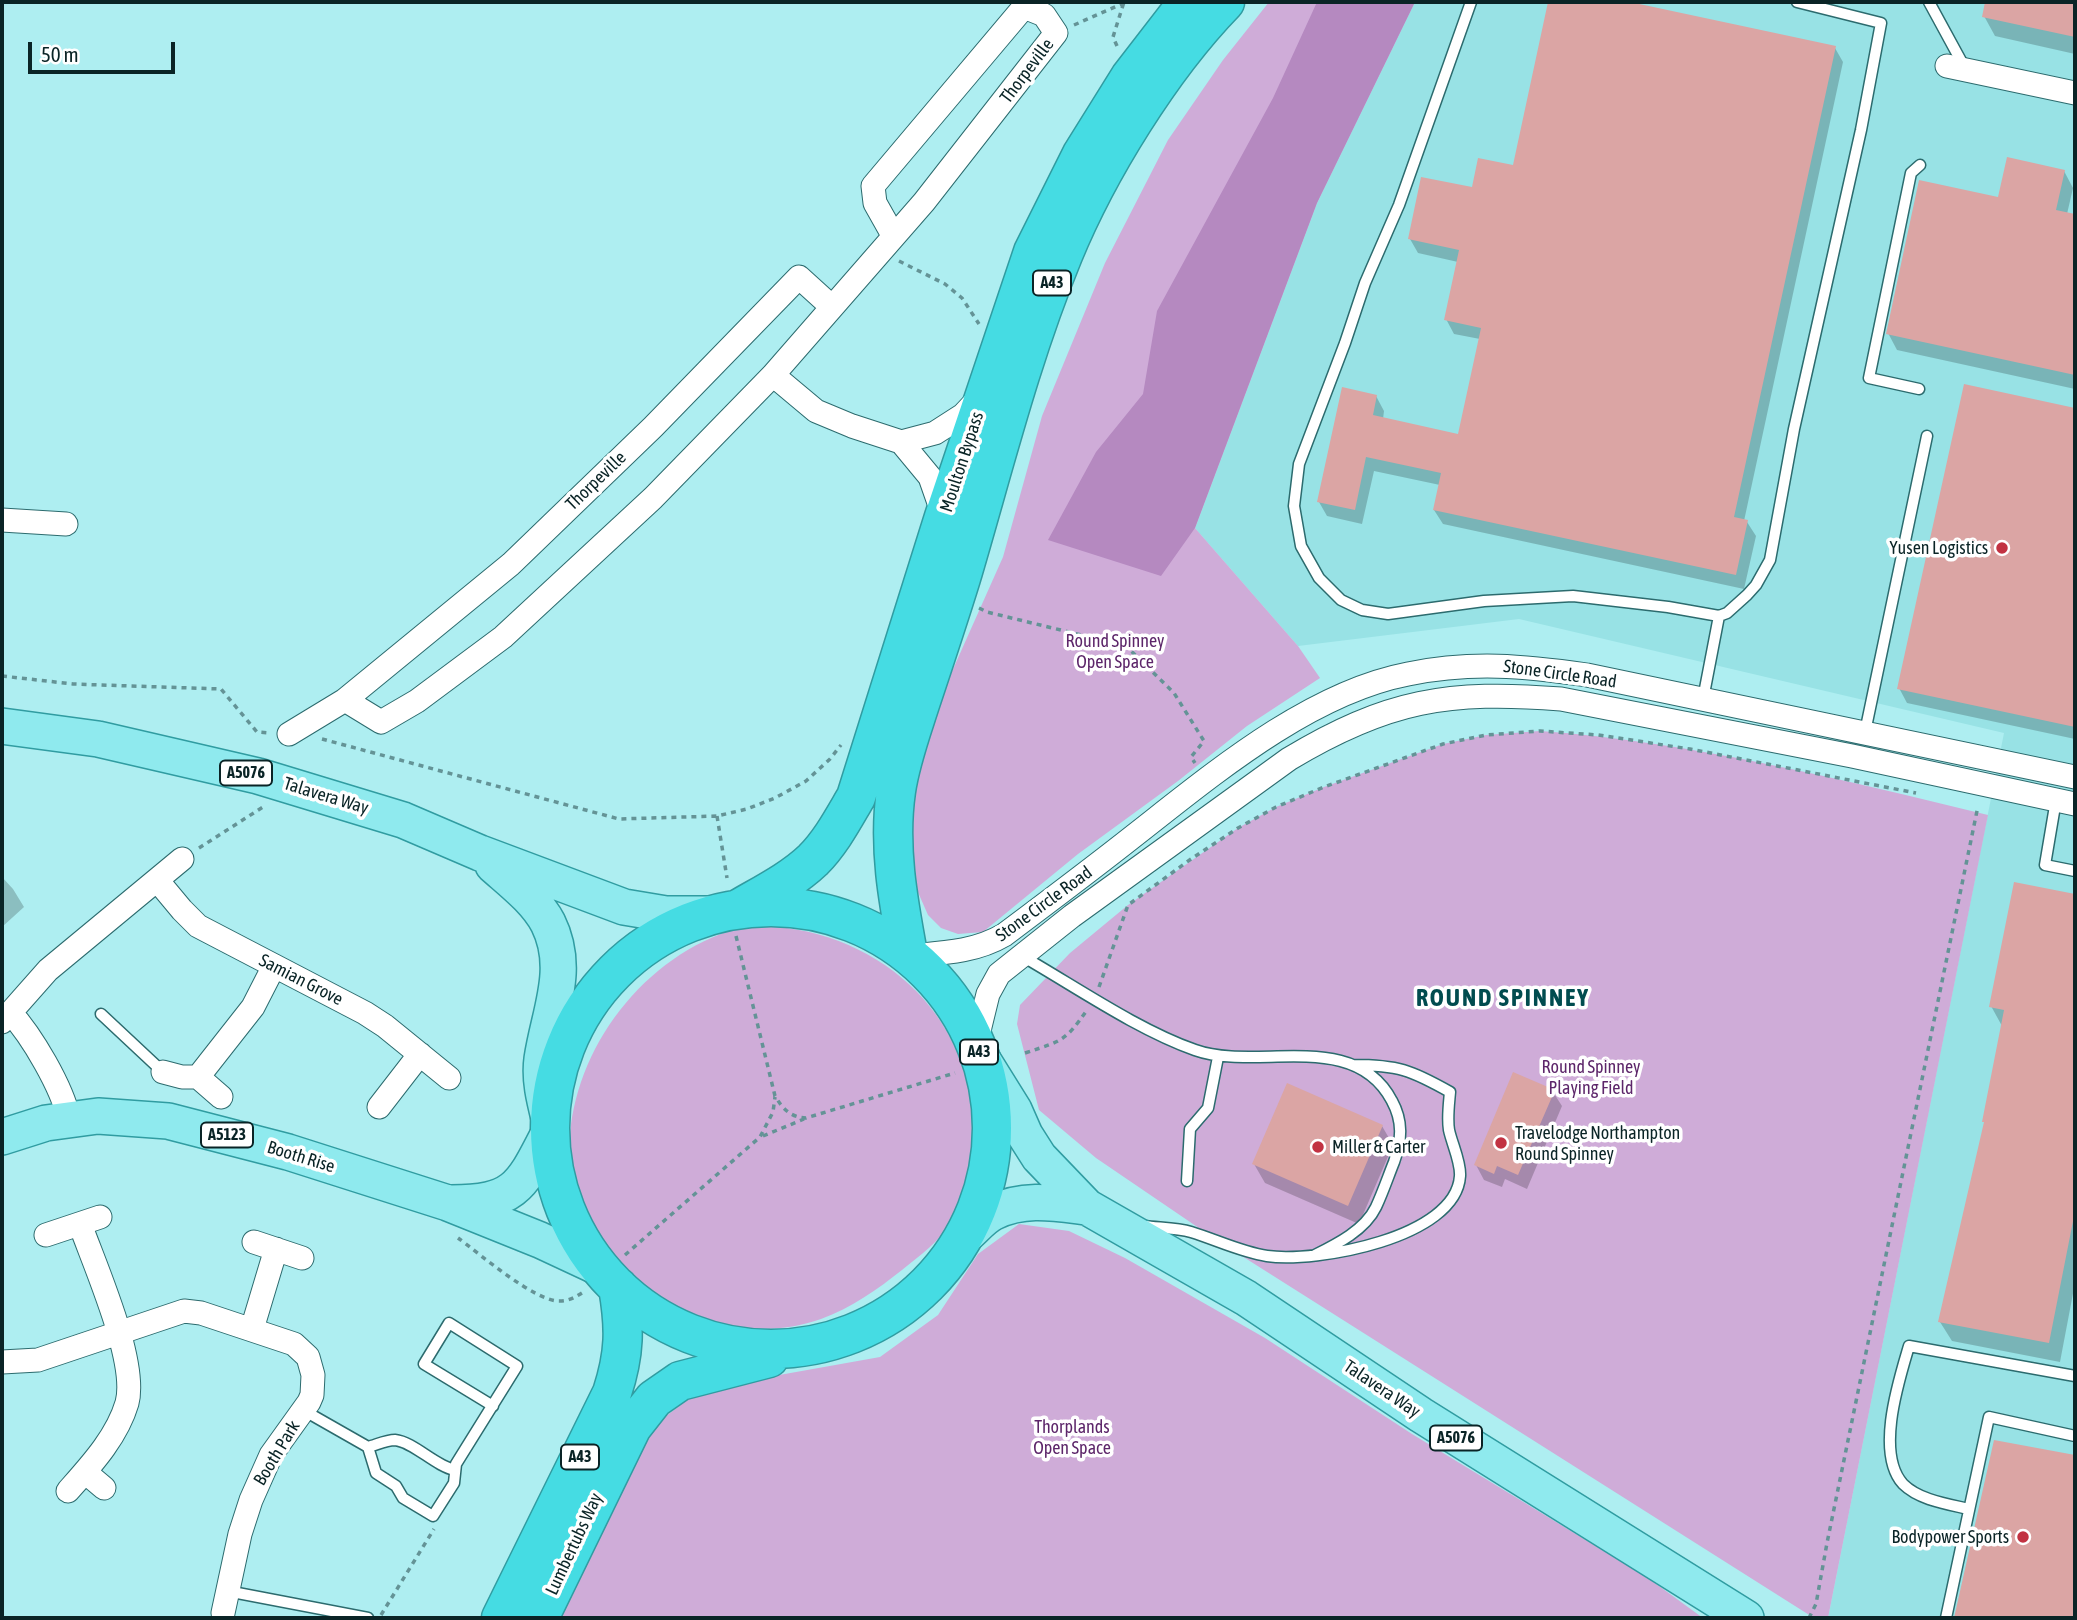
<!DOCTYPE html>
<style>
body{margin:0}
#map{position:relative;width:2077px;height:1620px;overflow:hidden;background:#aeeef1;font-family:"Asap Condensed",sans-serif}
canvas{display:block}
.frame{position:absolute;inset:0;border:4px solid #0a2426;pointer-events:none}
.scale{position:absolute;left:28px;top:42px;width:147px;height:32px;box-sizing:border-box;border:4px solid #0a2426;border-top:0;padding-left:9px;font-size:21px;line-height:24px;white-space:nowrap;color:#0a2426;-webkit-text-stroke:5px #fff;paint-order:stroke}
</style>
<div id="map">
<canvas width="2077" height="1620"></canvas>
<div class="frame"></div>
<div class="scale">50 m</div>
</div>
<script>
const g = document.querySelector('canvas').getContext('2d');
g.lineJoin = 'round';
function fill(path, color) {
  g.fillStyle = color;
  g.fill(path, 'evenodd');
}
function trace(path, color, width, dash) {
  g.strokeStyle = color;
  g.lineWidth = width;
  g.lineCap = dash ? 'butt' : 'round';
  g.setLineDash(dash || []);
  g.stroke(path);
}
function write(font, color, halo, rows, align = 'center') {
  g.font = font + ' "Asap Condensed",sans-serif';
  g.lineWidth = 7;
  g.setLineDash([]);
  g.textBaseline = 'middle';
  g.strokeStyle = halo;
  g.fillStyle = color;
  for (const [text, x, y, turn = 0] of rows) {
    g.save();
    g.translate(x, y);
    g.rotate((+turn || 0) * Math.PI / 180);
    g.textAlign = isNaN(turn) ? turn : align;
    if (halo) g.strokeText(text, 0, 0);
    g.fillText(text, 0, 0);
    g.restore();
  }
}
fill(new Path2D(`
 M 1415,2 L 2075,2 L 2075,1618 L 1828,1618 L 2004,733 L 1519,619 L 1298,646 L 1195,528 L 1317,203 Z`), '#98e2e5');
fill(new Path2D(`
 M 1269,2 L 1415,2 L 1317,203 L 1195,528 L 1298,646 L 1320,678 L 1247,726 L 1178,781 L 1078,854 L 983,932 L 958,934 L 941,928 L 928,915 L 917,890 L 908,842 L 921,741 L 1003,557 L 1042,416 L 1105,263 L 1168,140 L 1223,60 Z
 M 1540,731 C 1692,742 1840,779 1988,815 L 1828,1618 L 1814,1618 L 1215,1239 L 1096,1158 L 1039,1110 L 1017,1024 L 1020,1005 L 1070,953 L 1128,905 L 1238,828 L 1276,807 L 1324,787 L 1443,744 L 1486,735 Z
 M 746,926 C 868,922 976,1009 973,1136 C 972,1164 965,1196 951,1221 C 940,1242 920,1255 902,1270 C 878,1289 851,1308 821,1319 C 760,1341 686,1325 637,1283 C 614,1263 591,1239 578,1210 C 568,1187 568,1160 570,1135 C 578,1039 652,949 746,926 Z
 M 1019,1224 L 1069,1231 L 1125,1258 L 1265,1338 L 1412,1434 L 1648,1578 L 1703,1618 L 554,1618 L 648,1430 L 701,1389 L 880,1357 L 938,1315 L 978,1254 Z`), '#cfacd8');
fill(new Path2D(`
 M 1317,2 L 1415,2 L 1317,203 L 1195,528 L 1161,576 L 1048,540 L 1096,452 L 1143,394 L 1157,311 L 1273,98 Z`), '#b589c0');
fill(new Path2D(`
 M 1550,2 L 1622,2 L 1835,48 L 1843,62 L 1744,521 L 1747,522 L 1756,536 L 1744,589 L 1443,524 L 1434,510 L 1440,485 L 1374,471 L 1362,524 L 1327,516 L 1319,502 L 1376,396 L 1384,411 L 1383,419 L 1459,436 L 1480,339 L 1454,334 L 1446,319 L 1458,262 L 1418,253 L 1410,239 L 1473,190 L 1514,167 Z
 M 1987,2 L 2075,2 L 2075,54 L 1995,36 L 1984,16 Z
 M 2064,171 L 2073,188 L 2067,214 L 2075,216 L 2075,389 L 1897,350 L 1888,333 L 1999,199 Z
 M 1965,386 L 2075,410 L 2075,739 L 1907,703 L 1899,688 Z
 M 2,877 L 13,889 L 24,907 L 2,927 Z
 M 2015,884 L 2075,896 L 2075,1283 L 2060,1362 L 1952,1341 L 1940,1322 L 1986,1124 L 2002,1026 L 1991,1006 Z
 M 1553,1092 L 1562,1106 L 1527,1189 L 1505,1179 L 1502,1187 L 1484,1180 L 1476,1165 Z
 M 1382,1126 L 1393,1145 L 1359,1224 L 1265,1183 L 1254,1164 Z
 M 1995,1442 L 2075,1457 L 2075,1618 L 1955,1618 Z`), '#0003');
fill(new Path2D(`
 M 1548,2 L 1630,2 L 1836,46 L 1734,517 L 1748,520 L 1736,575 L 1433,510 L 1441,473 L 1366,457 L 1355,510 L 1317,502 L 1342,387 L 1377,395 L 1373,415 L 1458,434 L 1481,328 L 1444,320 L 1459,250 L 1408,239 L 1421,177 L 1472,187 L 1478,158 L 1513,165 Z
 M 1985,2 L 2075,2 L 2075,37 L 1982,17 Z
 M 2007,157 L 2065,170 L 2056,210 L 2075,214 L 2075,375 L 1886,334 L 1919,180 L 1998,197 Z
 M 1964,384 L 2075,408 L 2075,727 L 1897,689 Z
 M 2014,882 L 2075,894 L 2075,1211 L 2049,1343 L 1938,1322 L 1984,1122 L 1982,1122 L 2004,1010 L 1989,1007 Z
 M 1513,1072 L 1555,1090 L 1518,1175 L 1497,1166 L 1494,1174 L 1474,1165 Z
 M 1287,1083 L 1383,1125 L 1348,1206 L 1252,1164 Z
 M 1994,1440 L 2075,1455 L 2075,1618 L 1954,1618 Z`), '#dba5a4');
const lane = new Path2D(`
 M 1471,2 L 1399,205 L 1365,283 L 1345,343 L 1299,464 L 1294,506 L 1301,546 L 1319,578 L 1341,600 L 1362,610 L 1388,614 L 1484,601 L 1573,596 L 1668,607 L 1719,616 L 1727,613 L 1747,595 L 1756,585 L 1770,560 L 1794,429 L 1861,130 L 1881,23 L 1797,2
 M 1929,2 L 1966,70
 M 1919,389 L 1869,378 L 1911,173 L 1920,165
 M 1703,699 L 1719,616
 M 1865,732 L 1927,436
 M 2056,800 L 2045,865 L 2075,871
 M 1022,956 C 1076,987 1138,1030 1195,1050 C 1256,1072 1354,1028 1392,1101 C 1403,1121 1402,1140 1394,1162 C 1388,1177 1383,1192 1376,1207 C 1365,1230 1337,1244 1315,1255
 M 101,1014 L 163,1072
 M 1187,1181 L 1190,1129 L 1208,1108 L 1218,1057
 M 1144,1226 C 1159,1228 1177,1228 1191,1232 C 1217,1240 1241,1252 1267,1256 C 1316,1263 1456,1238 1460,1176 C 1461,1162 1452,1144 1449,1130 C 1447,1118 1449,1104 1450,1092 C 1411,1070 1398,1065 1353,1065
 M 303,1410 L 368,1447 L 376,1473 L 396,1486 L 403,1498 L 433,1516 L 454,1483 L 456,1464 L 517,1366 L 449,1323 L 424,1364 L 493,1406
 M 368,1447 C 376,1445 386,1440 395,1440 C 414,1442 435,1466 455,1470
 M 1969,1509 C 1947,1504 1919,1500 1903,1484 C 1875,1453 1899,1380 1909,1346 L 2075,1376
 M 227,1591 L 368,1618
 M 1946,1618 L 1989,1417 L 2075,1436`);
const street = new Path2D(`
 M 1947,66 L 2075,93
 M 773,375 L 816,411 L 852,426 L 901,442 L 935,433 L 963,415 L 979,398
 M 901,442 L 930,477 L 944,517
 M 2,520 L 66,524
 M 345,700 L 381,722 L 417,701 L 503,637 L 653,498 L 773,375 L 924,202 L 1056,33 L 1044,15 L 1024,7 L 873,186 L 875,203 L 893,235
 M 289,734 L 345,700 L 511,564 L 653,427 L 799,277 L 832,307
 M 157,880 L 182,910 L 198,926 L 365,1013 L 385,1026 L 449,1078
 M 910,956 C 943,953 975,952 1004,935 C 1048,902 1092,869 1135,835 C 1213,774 1309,693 1408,674 C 1472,661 1524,666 1587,675 L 2075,777
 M 10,1012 C 32,1036 62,1087 69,1119
 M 2,1022 L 48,970 L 182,859
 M 976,1043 L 988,994 L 999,974 L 1072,916 L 1289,759 C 1387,700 1449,690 1561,699 L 1852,756 L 2075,804
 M 163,1072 L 182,1077 L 198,1077 L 221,1097
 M 198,1077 L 253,1007 L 274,966
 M 379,1107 L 420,1054
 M 46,1235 L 100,1217
 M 254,1242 L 302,1258
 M 252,1329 L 276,1249
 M 2,1362 L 38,1360 L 184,1311 L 201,1313 L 294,1344 L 308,1357 L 313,1375 L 312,1395 L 309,1402 L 271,1455 L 251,1500 L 240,1534 L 223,1613
 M 85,1472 L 104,1488
 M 68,1491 C 91,1465 117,1437 127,1403 C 138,1362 95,1266 80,1224`);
const primary = new Path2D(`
 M 2,726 L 98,739 L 258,776 L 403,820 L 480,853 L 624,907 L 666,914 L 716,914
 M 493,865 C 512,882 536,900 548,923 C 571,969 549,1012 542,1059 C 539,1080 545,1102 550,1122
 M 981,1057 L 1014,1110 L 1025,1135 L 1039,1157 L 1087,1207 L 1246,1298 L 1421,1415 L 1746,1618
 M 2,1137 L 46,1123 L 98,1116 L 168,1121 L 288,1152 L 448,1203 L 540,1240 L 600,1268
 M 451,1203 C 517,1203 522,1185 550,1131
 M 964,1237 C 974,1229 983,1217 994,1212 C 1024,1197 1055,1203 1087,1207`);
const highway = new Path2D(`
 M550 1128a221 221 0 1 1 442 0a221 221 0 1 1-442 0Z
 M 740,908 C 764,894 792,880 813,860 C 831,842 843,819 856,797 L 944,517 L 1033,252 L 1082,154 L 1130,77 L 1188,2
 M 908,954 C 898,900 888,846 896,791 C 900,762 911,732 920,704 C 934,662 948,620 961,578 C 993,470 1020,359 1063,255 C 1098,170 1161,68 1225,2
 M 501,1618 L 612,1393 C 625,1353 625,1328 618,1287
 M 539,1618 L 632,1427 L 654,1399 L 680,1381 L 769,1358`);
trace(lane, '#2c6b6e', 13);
trace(street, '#2c6b6e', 25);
trace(primary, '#309ca1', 38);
trace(highway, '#309ca1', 41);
trace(new Path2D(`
 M 1074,25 L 1124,3
 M 1117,46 L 1113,37 L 1124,2
 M 899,261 L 945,284 L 962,298 L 979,324
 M 979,608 L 987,612 L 1126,646 L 1174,693 L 1204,741 L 1191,757 L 1195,763
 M 2,676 L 73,684 L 221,689 L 257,732 L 269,733
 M 322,739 L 619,819 L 717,816 L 747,809 L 775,798 L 806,781 L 830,759 L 841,745
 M 717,816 L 727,878
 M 199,848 L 263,807
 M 736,936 L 775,1096 C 783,1109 790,1117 806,1118 L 955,1073
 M 1099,987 L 1128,905 L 1191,859 L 1238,828 L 1276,807 L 1324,787 L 1443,744 L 1486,735 L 1540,731 L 1598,735 L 1690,749 L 1916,793
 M 1025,1053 C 1061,1041 1065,1042 1087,1010
 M 763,1136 L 804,1119
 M 458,1238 C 480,1254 535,1302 560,1301 C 570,1301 577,1296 585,1291
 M 625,1255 L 760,1137 L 773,1112 L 775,1097
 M 381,1615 L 434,1529
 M 1809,1618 L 1816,1604 L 1827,1543 L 1978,806`), '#649396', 3.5, [5, 5]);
trace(lane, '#fff', 10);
trace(street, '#fff', 23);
trace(primary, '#8feaee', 35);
trace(highway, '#45dce3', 38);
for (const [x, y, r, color] of [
 [2002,548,7,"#c23242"],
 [1501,1143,7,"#c23242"],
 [1318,1147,7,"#c23242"],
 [2023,1537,7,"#c23242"]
]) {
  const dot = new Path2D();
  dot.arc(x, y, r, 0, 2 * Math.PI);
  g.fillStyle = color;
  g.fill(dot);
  trace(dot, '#fff', 2.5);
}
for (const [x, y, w] of [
 [1052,283,38],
 [246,773,52],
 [979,1052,38],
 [227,1135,52],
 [1456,1438,52],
 [580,1457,38]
]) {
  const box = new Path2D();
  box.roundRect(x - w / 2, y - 12.5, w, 25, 5);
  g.fillStyle = '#fff';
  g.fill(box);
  trace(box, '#0a2426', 2);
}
write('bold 16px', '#0a2426', null, [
 ["A43",1052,283],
 ["A5076",246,773],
 ["A43",979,1052],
 ["A5123",227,1135],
 ["A5076",1456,1438],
 ["A43",580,1457]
]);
write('18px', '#0a2426', '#fff', [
 ["Thorpeville",1027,71,-53],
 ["Moulton Bypass",962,462,-72],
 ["Thorpeville",596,481,-44],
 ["Stone Circle Road",1560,674,8],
 ["Talavera Way",326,796,17],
 ["Stone Circle Road",1044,904,-36],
 ["Samian Grove",301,980,27],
 ["Booth Rise",301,1157,17],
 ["Talavera Way",1382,1389,34],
 ["Booth Park",277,1453,-59],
 ["Lumbertubs Way",574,1544,-65]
]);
write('18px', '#0a2426', '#fff', [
 ["Yusen Logistics",1988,548],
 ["Travelodge Northampton",1515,1133,"left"],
 ["Round Spinney",1515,1154,"left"],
 ["Miller & Carter",1332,1147,"left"],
 ["Bodypower Sports",2009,1537]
], 'right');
write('18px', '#5d266a', '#fff', [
 ["Round Spinney",1115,641],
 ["Open Space",1115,662],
 ["Round Spinney",1591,1067],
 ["Playing Field",1591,1088],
 ["Thorplands",1072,1427],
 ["Open Space",1072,1448]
]);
g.letterSpacing = '2px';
write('bold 24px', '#014c4f', '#fff', [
 ["ROUND SPINNEY",1503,998]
]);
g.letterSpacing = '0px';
</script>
